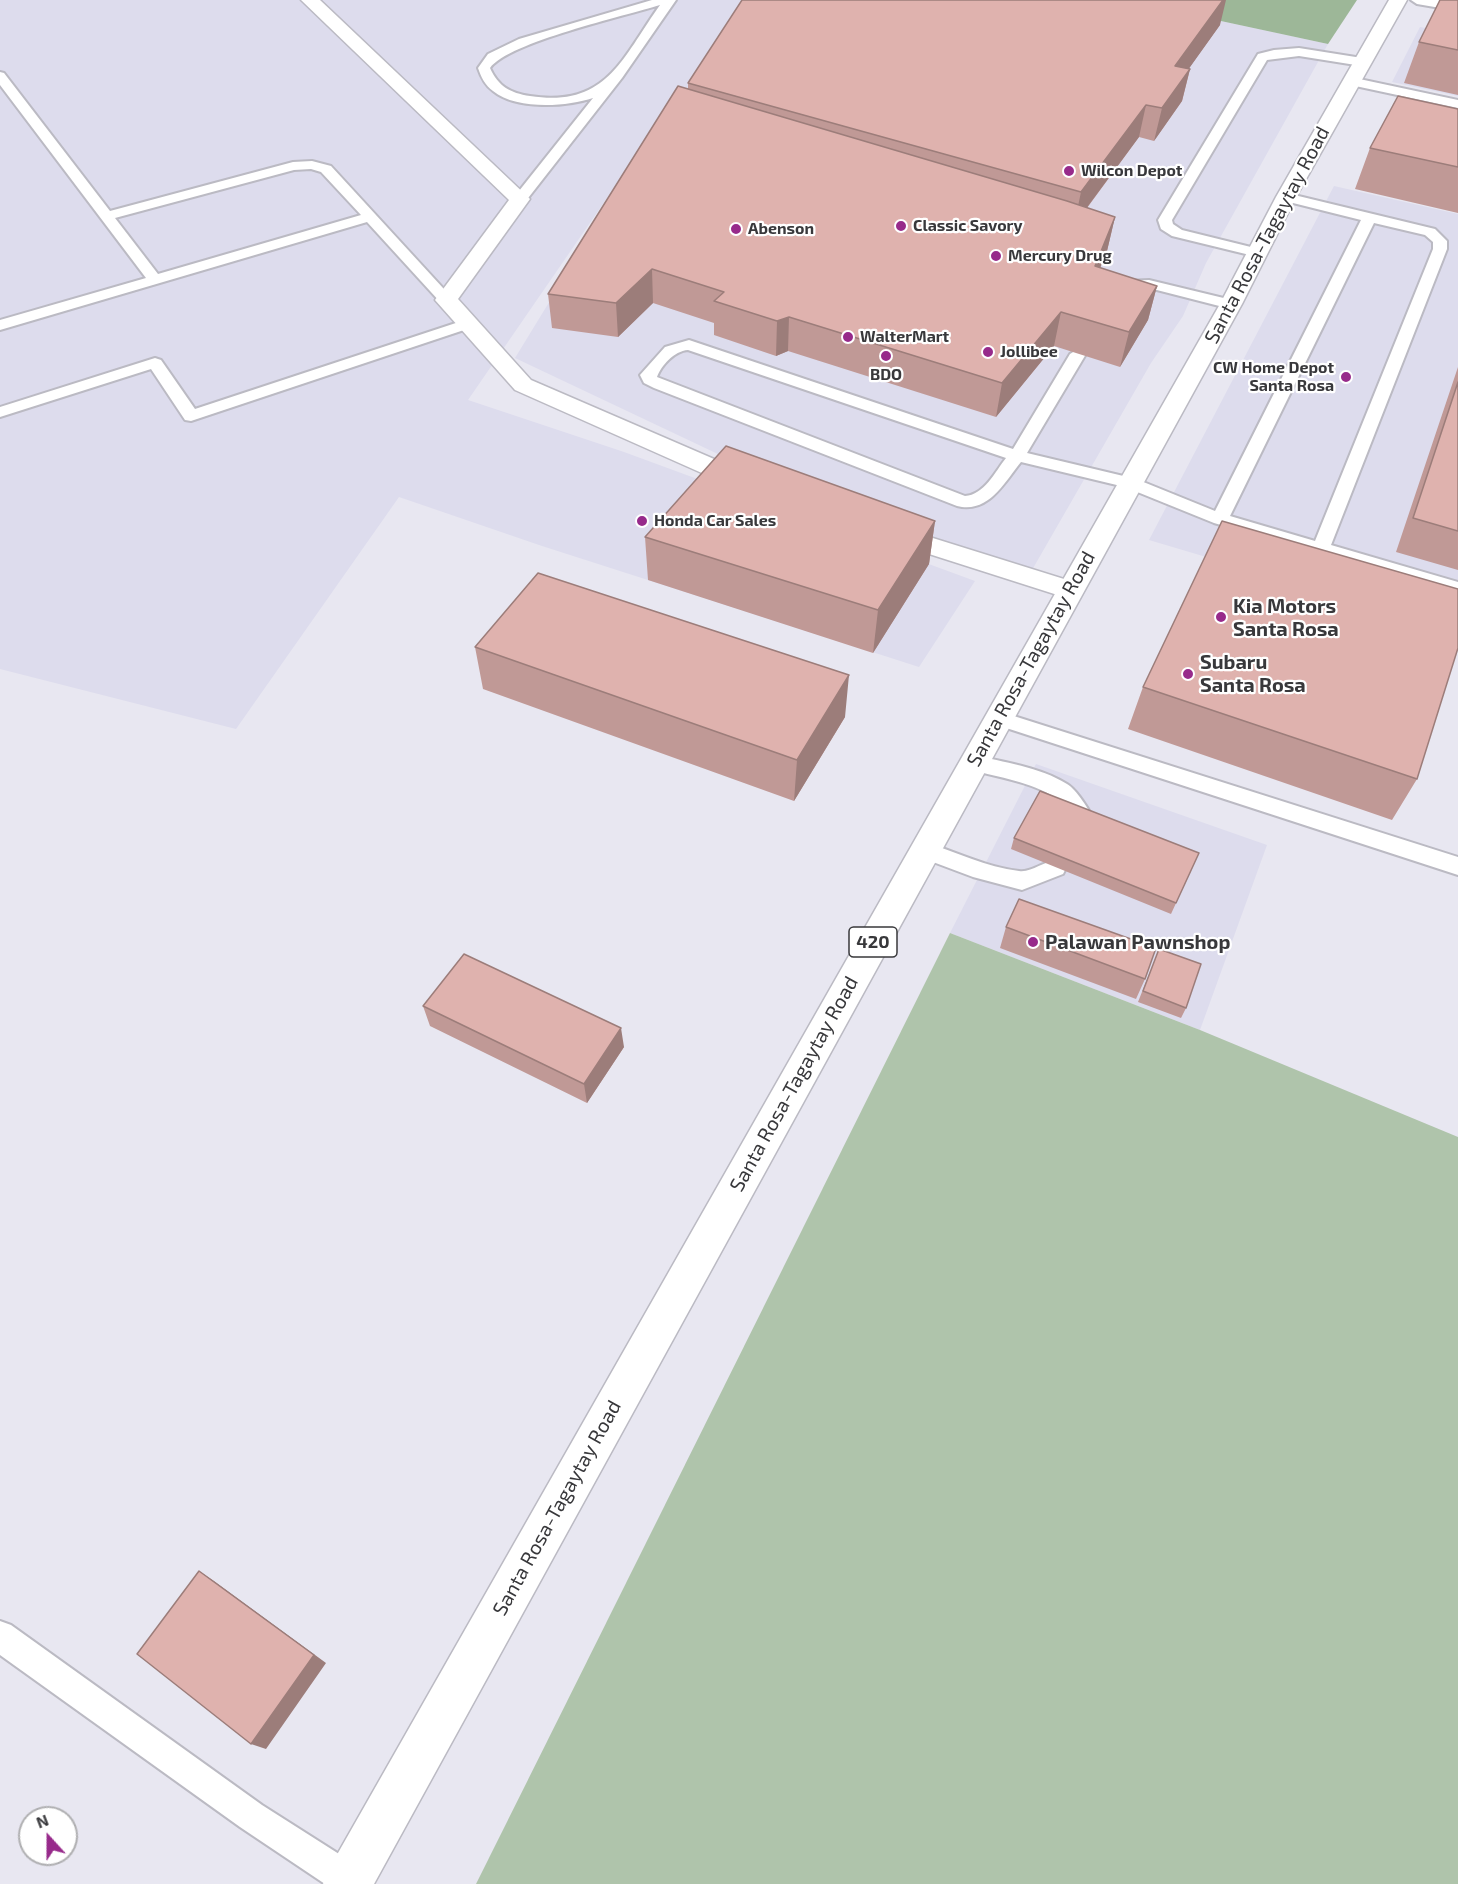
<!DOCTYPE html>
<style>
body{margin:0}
#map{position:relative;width:1458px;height:1884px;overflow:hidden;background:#e8e7f1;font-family:"Exo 2",sans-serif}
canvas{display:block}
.north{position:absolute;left:18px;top:1806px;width:60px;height:60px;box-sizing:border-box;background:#fff;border:2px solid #afafb1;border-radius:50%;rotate:339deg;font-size:16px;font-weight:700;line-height:24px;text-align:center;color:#38383b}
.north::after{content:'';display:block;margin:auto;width:21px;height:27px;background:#972a8b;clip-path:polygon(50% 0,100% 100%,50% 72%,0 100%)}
</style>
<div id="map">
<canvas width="1458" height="1884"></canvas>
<div class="north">N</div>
</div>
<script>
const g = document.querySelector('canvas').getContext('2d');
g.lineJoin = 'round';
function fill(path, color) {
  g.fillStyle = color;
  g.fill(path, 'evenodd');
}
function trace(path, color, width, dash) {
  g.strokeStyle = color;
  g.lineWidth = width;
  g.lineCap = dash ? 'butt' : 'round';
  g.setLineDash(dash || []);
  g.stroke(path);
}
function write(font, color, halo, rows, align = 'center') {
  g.font = font + ' "Exo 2",sans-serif';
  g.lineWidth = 4.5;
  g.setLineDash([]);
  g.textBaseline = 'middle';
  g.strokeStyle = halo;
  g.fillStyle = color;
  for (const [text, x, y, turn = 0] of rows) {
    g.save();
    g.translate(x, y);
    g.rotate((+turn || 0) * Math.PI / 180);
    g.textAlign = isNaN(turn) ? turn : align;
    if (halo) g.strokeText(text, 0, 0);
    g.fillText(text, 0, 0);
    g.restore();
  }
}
fill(new Path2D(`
 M 0,0 L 1123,0 L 1328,44 L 1206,263 L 1183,316 L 1151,363 L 1028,577 L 720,455 L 515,358 L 658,124 L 468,400 L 624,452 L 975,581 L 919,667 L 542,546 L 399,497 L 236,729 L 0,669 Z
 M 1420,27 L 1447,32 L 1458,29 L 1458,96 L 1392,82 Z
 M 1334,186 L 1458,214 L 1458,632 L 1149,540 Z
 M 1036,764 L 1267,845 L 1200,1030 L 950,933 Z`), '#dddced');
fill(new Path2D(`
 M 950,933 L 1200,1030 L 1458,1137 L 1458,1884 L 476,1884 Z`), '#afc4ab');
fill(new Path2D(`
 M 1123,0 L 1357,0 L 1328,44 Z`), '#9db798');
const service = new Path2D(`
 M 652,0 L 676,0 L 622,78 L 525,202 L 515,202 L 513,199 L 515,196 L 593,98 C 566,107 516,110 493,91 C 485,85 481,77 478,68 L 488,54 L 519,39 ZM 660,5 C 622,58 607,108 530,96 C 510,93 498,86 490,68 C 509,42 625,16 660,5 Z
 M 1411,0 L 1438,0 L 1458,3 L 1458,11 L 1417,4 Z
 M 1299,48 L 1362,58 L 1368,62 L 1362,66 L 1299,56 L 1267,60 L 1172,220 L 1173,224 L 1182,230 L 1263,250 L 1265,253 L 1263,256 L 1258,257 L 1172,236 L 1161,229 L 1158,220 L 1258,54 L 1274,50 Z
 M 0,72 L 4,73 L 110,211 L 293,162 L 312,161 L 331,166 L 454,300 L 446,305 L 441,303 L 367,222 L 0,330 L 0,320 L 146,278 L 0,85 ZM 311,169 L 321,172 L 361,215 L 158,274 L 115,218 L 294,170 Z
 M 1350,77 L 1458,100 L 1458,108 L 1346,84 L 1344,81 Z
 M 1286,193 L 1435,229 L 1447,241 L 1447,249 L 1331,545 L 1458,582 L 1458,594 L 1214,523 L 1125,487 L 1021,462 C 1004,483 988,514 957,506 L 654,388 L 644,383 L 640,375 L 665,347 L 689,340 L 1013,449 L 1070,354 L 1078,349 L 1086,354 L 1027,453 L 1136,479 L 1215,511 L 1361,220 L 1281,200 L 1279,197 L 1281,194 ZM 1374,223 L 1425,235 L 1433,242 L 1433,249 L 1315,541 L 1230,516 ZM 688,350 L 1006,458 C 995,472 984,495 965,496 L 657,377 C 661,366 674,351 688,350 Z
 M 1149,280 L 1236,301 L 1239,304 L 1231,309 L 1149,288 L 1127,291 L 1119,286 L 1127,281 Z
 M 468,319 L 476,324 L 473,327 L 191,421 L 185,420 L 151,369 L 0,417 L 0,407 L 155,358 L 161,360 L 195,409 Z
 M 998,711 L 1458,857 L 1458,875 L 991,723 L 988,718 L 991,713 Z
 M 973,755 C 1003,762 1040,767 1067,784 C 1077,790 1089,810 1095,821 L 1091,827 C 1069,834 1067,804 1051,795 C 1025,780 994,777 966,768 L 963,763 L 966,758 Z
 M 925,842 C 956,852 986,867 1019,871 C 1034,873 1046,857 1063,862 L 1066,868 L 1063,874 L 1022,890 L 973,877 L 917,856 L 914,850 L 917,844 Z
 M 0,1621 L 11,1625 L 262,1805 L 361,1868 L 366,1880 L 364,1884 L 325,1884 L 240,1827 L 0,1655 Z`);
const minor = new Path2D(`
 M 301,0 L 320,0 L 530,199 L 458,299 L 531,380 L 758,478 L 762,484 L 758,490 L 749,492 L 740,490 L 515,390 L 435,300 L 509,200 Z
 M 888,524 L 1080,584 L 1084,590 L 1080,596 L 1070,599 L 879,538 L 875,532 L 879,526 Z`);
const primary = new Path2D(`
 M 1389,0 L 1407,0 L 1296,197 L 1242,304 L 374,1884 L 323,1884 L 330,1867 L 1220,304 L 1276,197 Z`);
trace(service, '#bbbac3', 4);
trace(minor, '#bbbac3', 3);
trace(primary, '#bbbac3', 3);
fill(service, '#fff');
fill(minor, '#fff');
fill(primary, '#fff');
fill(new Path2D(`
 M 1458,0 L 1458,95 L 1404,83 L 1419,42 Z
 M 1220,25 L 1189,68 L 1190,69 L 1182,101 L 1154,141 L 1139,137 L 1087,208 L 1115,217 L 1107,251 L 1100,268 L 1157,286 L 1148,320 L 1120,367 L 1054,346 L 996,417 L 788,351 L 776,356 L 714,335 L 714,323 L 653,303 L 618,337 L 552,328 L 548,294 L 688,89 L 688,83 Z
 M 1458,109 L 1458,213 L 1355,189 L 1370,148 Z
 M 1458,367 L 1458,570 L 1396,552 Z
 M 935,521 L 929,564 L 873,653 L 648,580 L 645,537 Z
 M 475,647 L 845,717 L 794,801 L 483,689 Z
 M 1143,687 L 1417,779 L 1392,820 L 1128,729 Z
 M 1014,838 L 1199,853 L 1171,914 L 1011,849 Z
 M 1006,927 L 1145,979 L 1136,999 L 1000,948 Z
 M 1159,949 L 1186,1008 L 1181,1018 L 1138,1002 Z
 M 423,1006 L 624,1047 L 587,1103 L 430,1026 Z`), '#c09996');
fill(new Path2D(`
 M 1223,0 L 1226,0 L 1220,25 L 1168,98 L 1175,66 Z
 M 1190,69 L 1182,101 L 1154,141 L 1162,108 Z
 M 1146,105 L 1139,137 L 1074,225 L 1081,192 Z
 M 1115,217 L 1107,251 L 1087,300 L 1095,266 Z
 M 652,269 L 653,303 L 618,337 L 616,303 Z
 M 1157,286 L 1148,320 L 1120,367 L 1129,332 Z
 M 1061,312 L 1054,346 L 996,417 L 1002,383 Z
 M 789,317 L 788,351 L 776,356 L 777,321 Z
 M 935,521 L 929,564 L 873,653 L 878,610 Z
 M 849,675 L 845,717 L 794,801 L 797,760 Z
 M 621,1028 L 624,1047 L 587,1103 L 584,1084 Z
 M 199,1571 L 214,1581 L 326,1663 L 266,1749 L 251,1744 Z`), '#9c7d7a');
const building = new Path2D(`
 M 742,0 L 1223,0 L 1175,66 L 1190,69 L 1162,108 L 1146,105 L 1081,192 L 688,83 Z
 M 1440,0 L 1458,0 L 1458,50 L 1419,42 Z
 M 678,86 L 1067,201 L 1115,217 L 1095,266 L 1157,286 L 1129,332 L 1061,312 L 1002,383 L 789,317 L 777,321 L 714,301 L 724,292 L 652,269 L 616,303 L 548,294 Z
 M 1398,96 L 1458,109 L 1458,167 L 1370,148 Z
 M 1458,382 L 1458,531 L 1413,518 Z
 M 726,446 L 935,521 L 878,610 L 645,537 Z
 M 1222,521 L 1458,589 L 1458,648 L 1417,779 L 1143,687 Z
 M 538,573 L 849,675 L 797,760 L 475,647 Z
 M 1040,791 L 1199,853 L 1176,903 L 1014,838 Z
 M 1019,899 L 1156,948 L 1145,979 L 1006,927 Z
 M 1159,949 L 1201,964 L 1186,1008 L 1143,991 Z
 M 464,954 L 621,1028 L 584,1084 L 423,1006 Z
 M 199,1571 L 314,1655 L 251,1744 L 137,1654 Z`);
fill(building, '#dfb2ae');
trace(building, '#9c7d7a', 1.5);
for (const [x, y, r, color] of [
 [1069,171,6,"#972a8b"],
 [901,226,6,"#972a8b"],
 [736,229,6,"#972a8b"],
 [996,256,6,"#972a8b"],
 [848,337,6,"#972a8b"],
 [988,352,6,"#972a8b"],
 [886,356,6,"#972a8b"],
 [1346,377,6,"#972a8b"],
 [642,521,6,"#972a8b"],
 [1221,617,6,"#972a8b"],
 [1188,674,6,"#972a8b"],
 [1033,942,6,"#972a8b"]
]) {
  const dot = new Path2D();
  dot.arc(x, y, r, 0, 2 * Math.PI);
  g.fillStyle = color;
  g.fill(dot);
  trace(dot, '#fff', 2);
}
write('bold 16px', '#38383b', '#fff', [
 ["Wilcon Depot",1081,171],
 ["Classic Savory",913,226],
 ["Abenson",748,229],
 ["Mercury Drug",1008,256],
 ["WalterMart",860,337],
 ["Jollibee",1000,352],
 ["CW Home Depot",1334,368,"right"],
 ["Santa Rosa",1334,386,"right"],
 ["BDO",886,375,"center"],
 ["Honda Car Sales",654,521]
], 'left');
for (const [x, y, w] of [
 [873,942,48]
]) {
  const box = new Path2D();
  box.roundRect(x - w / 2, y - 15, w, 30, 4.5);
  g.fillStyle = '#fff';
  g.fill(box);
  trace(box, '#38383b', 1.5);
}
write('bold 18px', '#38383b', null, [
 ["420",873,942]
]);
write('20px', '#38383b', '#fff', [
 ["Santa Rosa-Tagaytay Road",1267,235,-62],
 ["Santa Rosa-Tagaytay Road",1031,659,-61],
 ["Santa Rosa-Tagaytay Road",794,1084,-61],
 ["Santa Rosa-Tagaytay Road",557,1508,-61]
]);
write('bold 20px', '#38383b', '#fff', [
 ["Kia Motors",1233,606],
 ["Santa Rosa",1233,629],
 ["Subaru",1200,662],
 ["Santa Rosa",1200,685],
 ["Palawan Pawnshop",1045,942]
], 'left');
</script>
